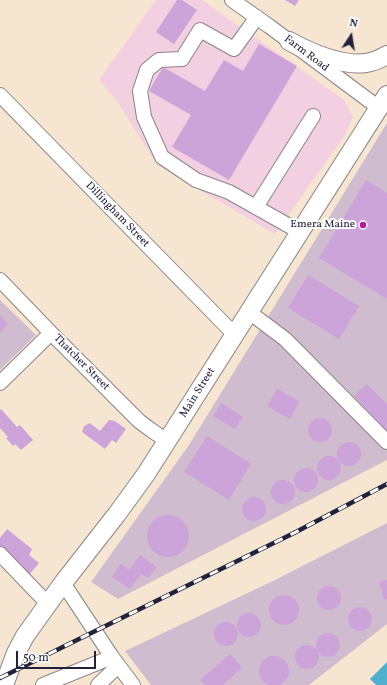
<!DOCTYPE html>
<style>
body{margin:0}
#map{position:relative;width:387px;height:685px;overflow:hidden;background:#f6e6d1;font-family:Vollkorn,serif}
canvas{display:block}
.north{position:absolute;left:331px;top:16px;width:40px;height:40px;-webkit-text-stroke:3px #fff;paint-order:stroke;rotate:12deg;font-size:11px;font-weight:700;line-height:16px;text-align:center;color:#22223b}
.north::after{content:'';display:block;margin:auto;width:14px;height:18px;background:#22223b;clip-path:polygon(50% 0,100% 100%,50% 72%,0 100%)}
.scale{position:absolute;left:16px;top:651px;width:80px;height:18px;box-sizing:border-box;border:2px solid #22223b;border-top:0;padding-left:5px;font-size:12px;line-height:14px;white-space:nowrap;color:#22223b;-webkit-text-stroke:3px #fff;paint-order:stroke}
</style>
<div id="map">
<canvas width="387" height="685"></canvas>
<div class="north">N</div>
<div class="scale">50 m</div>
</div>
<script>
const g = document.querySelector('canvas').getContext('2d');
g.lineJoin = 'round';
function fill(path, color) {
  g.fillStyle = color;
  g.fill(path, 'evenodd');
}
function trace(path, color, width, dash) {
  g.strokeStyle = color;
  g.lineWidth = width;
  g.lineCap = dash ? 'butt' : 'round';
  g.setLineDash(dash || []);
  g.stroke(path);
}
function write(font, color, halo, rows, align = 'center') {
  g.font = font + ' Vollkorn,serif';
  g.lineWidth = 4;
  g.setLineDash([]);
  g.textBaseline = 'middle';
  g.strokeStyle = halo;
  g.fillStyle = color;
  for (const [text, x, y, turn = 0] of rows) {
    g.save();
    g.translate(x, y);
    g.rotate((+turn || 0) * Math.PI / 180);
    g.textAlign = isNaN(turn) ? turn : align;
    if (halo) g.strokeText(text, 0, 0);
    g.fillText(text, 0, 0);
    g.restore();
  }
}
fill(new Path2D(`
 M 156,0 L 202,0 L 344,100 L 353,117 L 345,135 L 275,234 L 157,165 L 117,101 L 99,80 Z`), '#f2cfe1');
fill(new Path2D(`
 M 387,123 L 387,460 L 118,599 L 91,582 L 189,445 Z
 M 0,300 L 36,335 L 0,370 Z
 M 387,523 L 387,624 L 309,685 L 151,685 L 125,651 L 273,581 Z`), '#cfbdcf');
fill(new Path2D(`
 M 387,662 L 387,685 L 376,685 L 370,679 Z`), '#4fafce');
fill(new Path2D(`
 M 177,0 L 182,0 L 197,10 L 174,44 L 156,32 Z
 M 285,0 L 299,0 L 295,6 Z
 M 259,44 L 297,66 L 229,180 L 172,147 L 191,115 L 149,91 L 163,67 L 205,91 L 224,60 L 243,71 Z
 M 366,180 L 387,193 L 387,299 L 319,258 Z
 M 308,275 L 359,306 L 339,339 L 288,308 Z
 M 0,316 L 8,324 L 0,332 Z
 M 367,384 L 387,404 L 387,431 L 354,396 Z
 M 277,389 L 299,401 L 290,419 L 267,406 Z
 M 221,403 L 243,417 L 235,429 L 213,416 Z
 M 1,409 L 17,427 L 20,425 L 33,440 L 21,450 L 15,444 L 13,446 L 6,438 L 8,437 L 0,428 L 0,410 Z
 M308 430a12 12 0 1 1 24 0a12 12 0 1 1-24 0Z
 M 109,420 L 115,421 L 126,429 L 116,443 L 112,440 L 105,449 L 82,432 L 84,426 L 90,423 L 100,431 Z
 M 207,436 L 251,464 L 229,500 L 184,472 Z
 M337 454a12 12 0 1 1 24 0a12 12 0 1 1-24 0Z
 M317 468a12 12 0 1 1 24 0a12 12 0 1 1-24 0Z
 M294 480a12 12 0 1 1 24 0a12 12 0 1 1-24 0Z
 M271 492a12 12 0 1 1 24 0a12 12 0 1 1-24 0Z
 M242 509a12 12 0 1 1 24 0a12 12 0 1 1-24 0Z
 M147 536a21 21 0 1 1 42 0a21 21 0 1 1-42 0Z
 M 7,529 L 32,549 L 29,555 L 39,563 L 29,575 L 0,552 L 0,538 Z
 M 140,555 L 157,567 L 148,578 L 141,574 L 130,589 L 112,577 L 121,564 L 129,570 Z
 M 387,580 L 387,599 L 384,600 L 379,582 Z
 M317 598a12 12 0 1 1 24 0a12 12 0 1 1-24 0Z
 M269 610a15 15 0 1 1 30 0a15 15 0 1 1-30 0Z
 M348 619a12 12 0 1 1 24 0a12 12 0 1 1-24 0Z
 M237 625a12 12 0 1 1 24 0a12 12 0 1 1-24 0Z
 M214 634a12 12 0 1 1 24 0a12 12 0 1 1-24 0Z
 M316 645a12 12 0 1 1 24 0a12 12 0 1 1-24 0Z
 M295 657a12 12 0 1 1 24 0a12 12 0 1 1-24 0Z
 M 230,654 L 242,668 L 223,685 L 205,685 L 200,680 Z
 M259 671a15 15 0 1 1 30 0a15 15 0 1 1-30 0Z`), '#cca4d9');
const minor = new Path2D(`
 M 232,0 L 269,26 L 379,108
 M 257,17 L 234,49 L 200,30 L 182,59 L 159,60 L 147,70 L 140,91 L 144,117 L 162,157 L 196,180 L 229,192 L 300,232
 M 0,95 L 235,335
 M 256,207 L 313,116
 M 0,280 L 51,333 L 139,421 L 151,430 L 167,441
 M 249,312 L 285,339 L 387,442
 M 0,383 L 51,333
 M 0,554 L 48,604
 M 63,583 L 112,657 L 133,685
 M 43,685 L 112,657
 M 98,685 L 118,666`);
const major = new Path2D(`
 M 289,41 C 311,53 341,66 366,63 C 374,62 380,59 387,55
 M 4,685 L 16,653 L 25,636 L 63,583 L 117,514 L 146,474 L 387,95`);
trace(minor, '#8c8486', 16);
trace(major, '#8c8486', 20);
trace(minor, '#fff', 14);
trace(major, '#fff', 18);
const rail = new Path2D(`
 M 0,678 L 294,533 L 387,484`);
trace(rail, '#22223b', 4.5);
trace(rail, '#fff', 3, [9]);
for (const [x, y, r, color] of [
 [363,225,4,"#b5179e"]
]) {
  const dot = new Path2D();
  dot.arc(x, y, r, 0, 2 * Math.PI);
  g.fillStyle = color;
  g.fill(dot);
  trace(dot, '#fff', 1.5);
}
write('11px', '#22223b', '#fff', [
 ["Farm Road",306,54,37],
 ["Dillingham Street",117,215,46],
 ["Thatcher Street",81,363,45],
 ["Main Street",198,393,-58]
]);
write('11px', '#22223b', '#fff', [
 ["Emera Maine",355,225]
], 'right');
</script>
